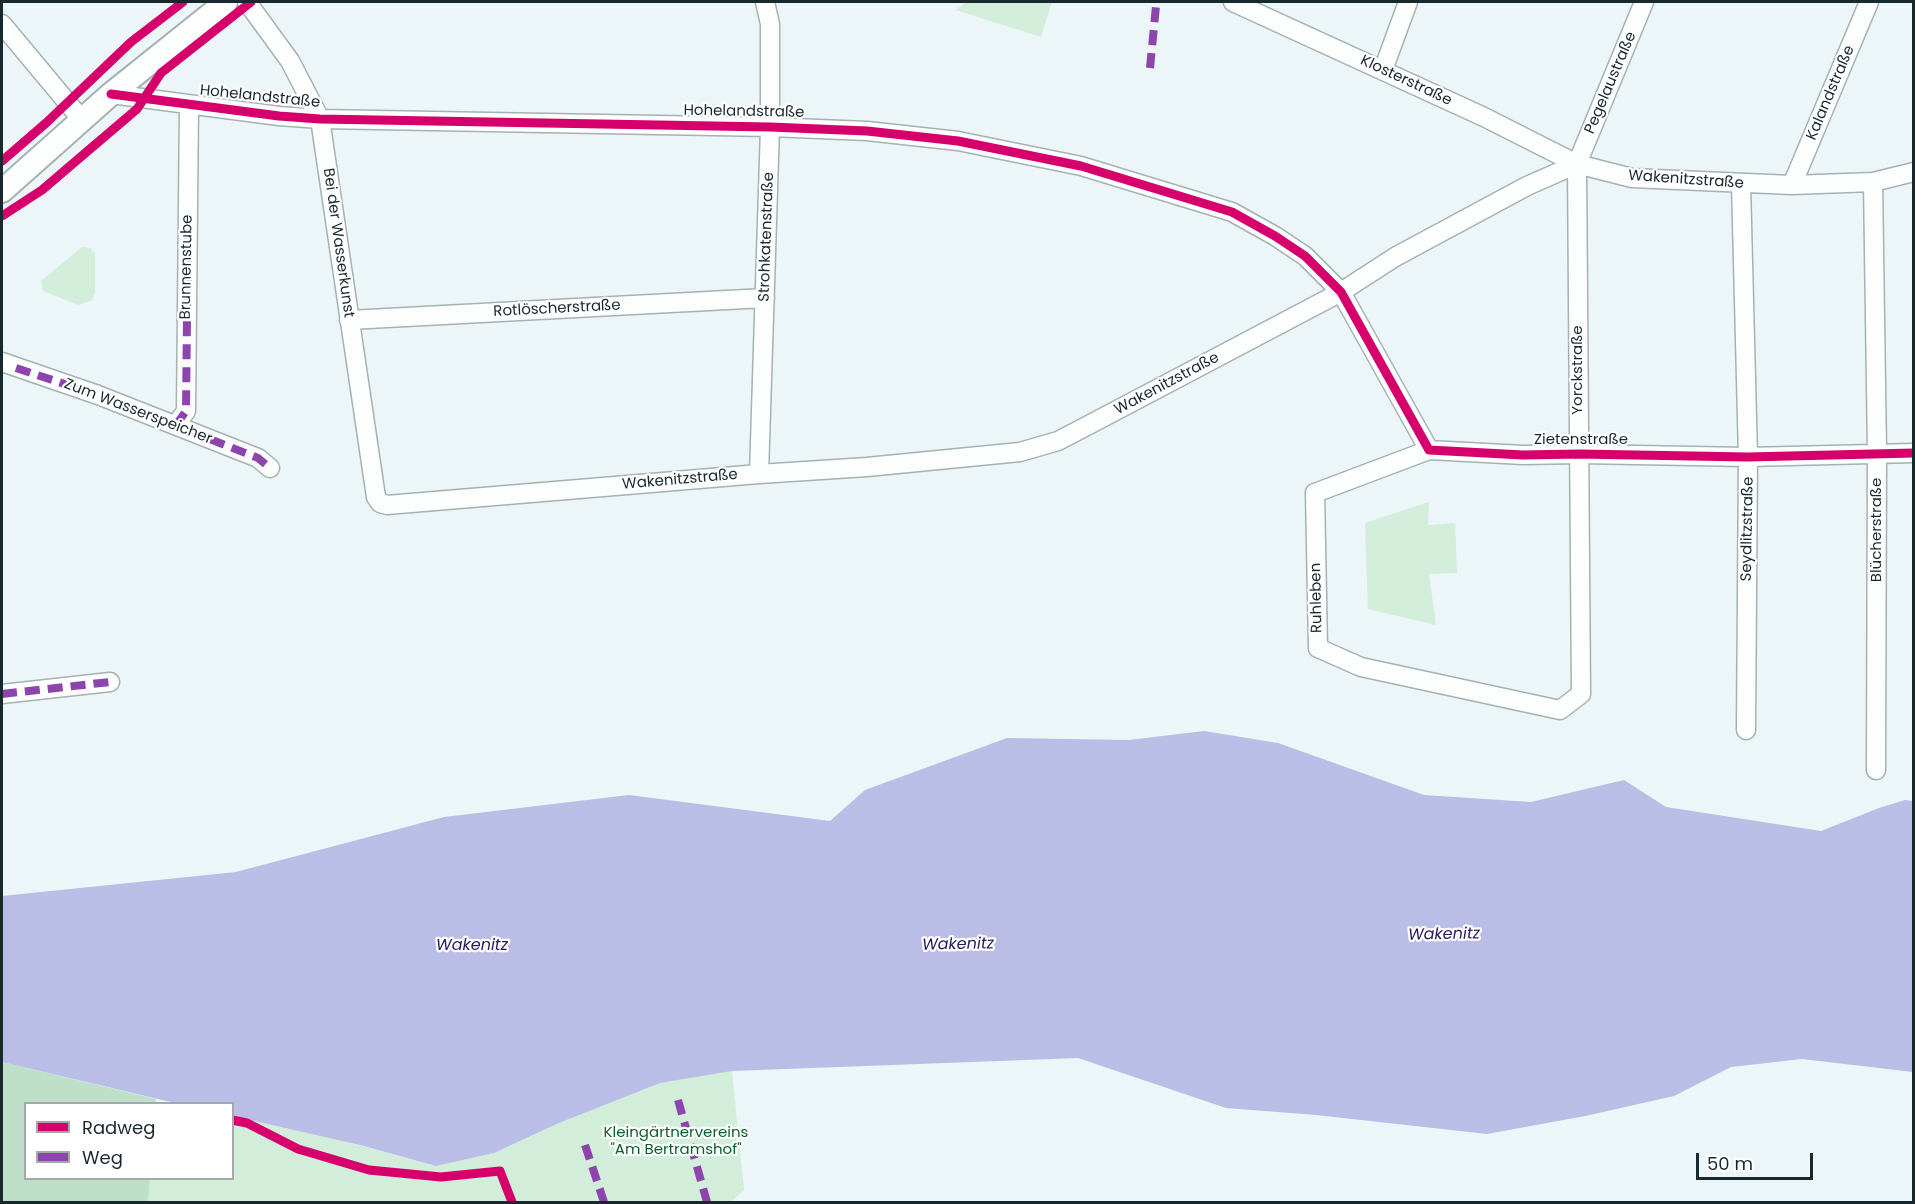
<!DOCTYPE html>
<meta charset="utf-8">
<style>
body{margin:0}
#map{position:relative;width:1915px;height:1204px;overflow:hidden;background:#ecf5f7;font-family:Poppins,sans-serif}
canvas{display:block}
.frame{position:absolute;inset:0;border:3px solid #18292d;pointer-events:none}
.legend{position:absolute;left:24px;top:1102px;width:210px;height:78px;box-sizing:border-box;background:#fff;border:2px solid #a3a9ab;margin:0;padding:8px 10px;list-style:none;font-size:18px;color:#18292d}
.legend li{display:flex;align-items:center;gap:12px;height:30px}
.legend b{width:30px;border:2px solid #a3a9ab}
.scale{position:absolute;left:1696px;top:1153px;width:117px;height:27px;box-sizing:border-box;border:3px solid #18292d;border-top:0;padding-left:8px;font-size:18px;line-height:21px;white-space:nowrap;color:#18292d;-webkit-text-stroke:4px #fff;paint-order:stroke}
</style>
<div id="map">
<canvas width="1915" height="1204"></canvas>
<div class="frame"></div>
<ul class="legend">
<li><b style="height:8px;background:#d6006c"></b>Radweg</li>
<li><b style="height:8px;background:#8e44ad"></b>Weg</li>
</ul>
<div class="scale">50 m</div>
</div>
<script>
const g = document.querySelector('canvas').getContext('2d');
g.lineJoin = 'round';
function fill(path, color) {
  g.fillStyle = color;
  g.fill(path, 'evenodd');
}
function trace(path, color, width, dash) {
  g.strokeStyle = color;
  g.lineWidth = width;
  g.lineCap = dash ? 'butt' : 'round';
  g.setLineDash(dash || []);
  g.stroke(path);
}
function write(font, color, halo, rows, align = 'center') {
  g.font = font + ' Poppins,sans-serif';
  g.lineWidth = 4.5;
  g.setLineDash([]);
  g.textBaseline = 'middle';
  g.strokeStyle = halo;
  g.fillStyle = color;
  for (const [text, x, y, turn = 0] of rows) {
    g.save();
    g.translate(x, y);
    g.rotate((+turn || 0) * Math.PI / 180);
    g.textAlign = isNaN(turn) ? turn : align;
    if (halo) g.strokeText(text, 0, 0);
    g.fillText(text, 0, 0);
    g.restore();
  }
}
fill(new Path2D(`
 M 966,2 L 1052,2 L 1041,37 L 956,10 Z
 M 82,247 L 90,248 L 95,253 L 95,292 L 92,300 L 79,305 L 43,291 L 41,281 Z
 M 1429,502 L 1428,525 L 1455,523 L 1457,573 L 1429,574 L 1436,625 L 1368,609 L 1365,523 Z
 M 732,1071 L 744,1190 L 731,1202 L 148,1202 L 150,1179 L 232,1178 L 233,1111 L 436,1166 L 494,1153 L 559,1123 L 660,1083 Z`), '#d2edda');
fill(new Path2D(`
 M 2,1062 L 156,1099 L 155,1104 L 26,1104 L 26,1178 L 150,1179 L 148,1202 L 2,1202 Z`), '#bee0c8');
fill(new Path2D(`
 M 1204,731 L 1278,743 L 1424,795 L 1531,802 L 1624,780 L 1666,807 L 1821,831 L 1879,808 L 1905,800 L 1913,801 L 1913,1072 L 1802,1059 L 1731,1067 L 1674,1096 L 1585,1116 L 1487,1134 L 1316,1115 L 1226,1108 L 1078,1058 L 732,1071 L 660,1083 L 559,1123 L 494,1153 L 436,1166 L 360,1145 L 233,1116 L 232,1104 L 175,1103 L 2,1062 L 2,896 L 236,872 L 444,817 L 629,795 L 830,821 L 865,790 L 1007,738 L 1129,740 Z`), '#babde6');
const minor = new Path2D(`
 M 247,2 L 290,61 L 320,119 L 376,497 L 380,503 L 387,505 L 759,474 L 867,467 L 1020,452 L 1058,441 L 1083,428 L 1341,292 L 1395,257 L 1527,186 L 1577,164
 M 1233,2 L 1484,117 L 1577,164 L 1632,178 L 1792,185 L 1873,182 L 1914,172
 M 2,24 L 82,120
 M 1383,70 L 1408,2
 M 111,94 L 279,116 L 320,119 L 770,127 L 867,131 L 958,141 L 1081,166 L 1232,212 L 1275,236 L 1305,256 L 1341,292 L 1429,450 L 1523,455 L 1579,454 L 1748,457 L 1914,453
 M 1873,182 L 1877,453 L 1876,770
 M 1741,184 L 1748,457 L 1746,730
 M 1792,185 L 1869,2
 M 349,320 L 765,298
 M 2,362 L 98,395 L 258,458 L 270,468
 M 176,425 L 186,411 L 189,105
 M 1429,450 L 1315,493 L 1318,648 L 1361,667 L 1560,710 L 1581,694 L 1577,164 L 1644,2
 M 759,474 L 770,127 L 770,24 L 765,2
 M 2,694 L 110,682`);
const major = new Path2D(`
 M 2,191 L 111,94 L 226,2`);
trace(minor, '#a5b1b3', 21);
trace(major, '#a5b1b3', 26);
trace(minor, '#fcfefe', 18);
trace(major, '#fcfefe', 22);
trace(new Path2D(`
 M 1150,68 L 1156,6 L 1158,2
 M 16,368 L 98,395 L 258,458 L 270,468
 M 176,425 L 186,411 L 188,221
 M 2,694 L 110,682
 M 678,1100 L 707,1202
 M 585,1145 L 604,1202`), '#8e44ad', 8, [15, 8]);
trace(new Path2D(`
 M 111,94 L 279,116 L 320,119 L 770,127 L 867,131 L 958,141 L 1081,166 L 1232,212 L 1275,236 L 1305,256 L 1341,292 L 1429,450 L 1523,455 L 1579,454 L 1748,457 L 1914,453
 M 2,161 L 46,123 L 131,42 L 183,2
 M 2,216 L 42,190 L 83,155 L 137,109 L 161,73 L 251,2
 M 232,1120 L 247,1123 L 298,1149 L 369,1170 L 441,1177 L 500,1171 L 512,1202`), '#d6006c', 9);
write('15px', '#18292d', '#fff', [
 ["Klosterstraße",1406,81,25],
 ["Pegelaustraße",1611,83,-67],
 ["Kalandstraße",1831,93,-67],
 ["Hohelandstraße",260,97,6],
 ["Hohelandstraße",744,112,1],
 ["Wakenitzstraße",1686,180,4],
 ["Strohkatenstraße",767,237,-88],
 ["Bei der Wasserkunst",338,243,82],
 ["Brunnenstube",187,267,-89],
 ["Rotlöscherstraße",557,309,-3],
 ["Yorckstraße",1578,370,-90],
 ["Wakenitzstraße",1167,384,-28],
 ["Zum Wasserspeicher",138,412,21],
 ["Zietenstraße",1581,440],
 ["Wakenitzstraße",680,480,-5],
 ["Seydlitzstraße",1748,529,-89],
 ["Blücherstraße",1877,530,-90],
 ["Ruhleben",1317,598,-91]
]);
write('15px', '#0a5f2a', '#fff', [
 ["Kleingärtnervereins",676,1133],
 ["\"Am Bertramshof\"",676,1150]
]);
write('italic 16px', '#261b5e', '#fff', [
 ["Wakenitz",1444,935,-1],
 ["Wakenitz",958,945,-1],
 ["Wakenitz",472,946]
]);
</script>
